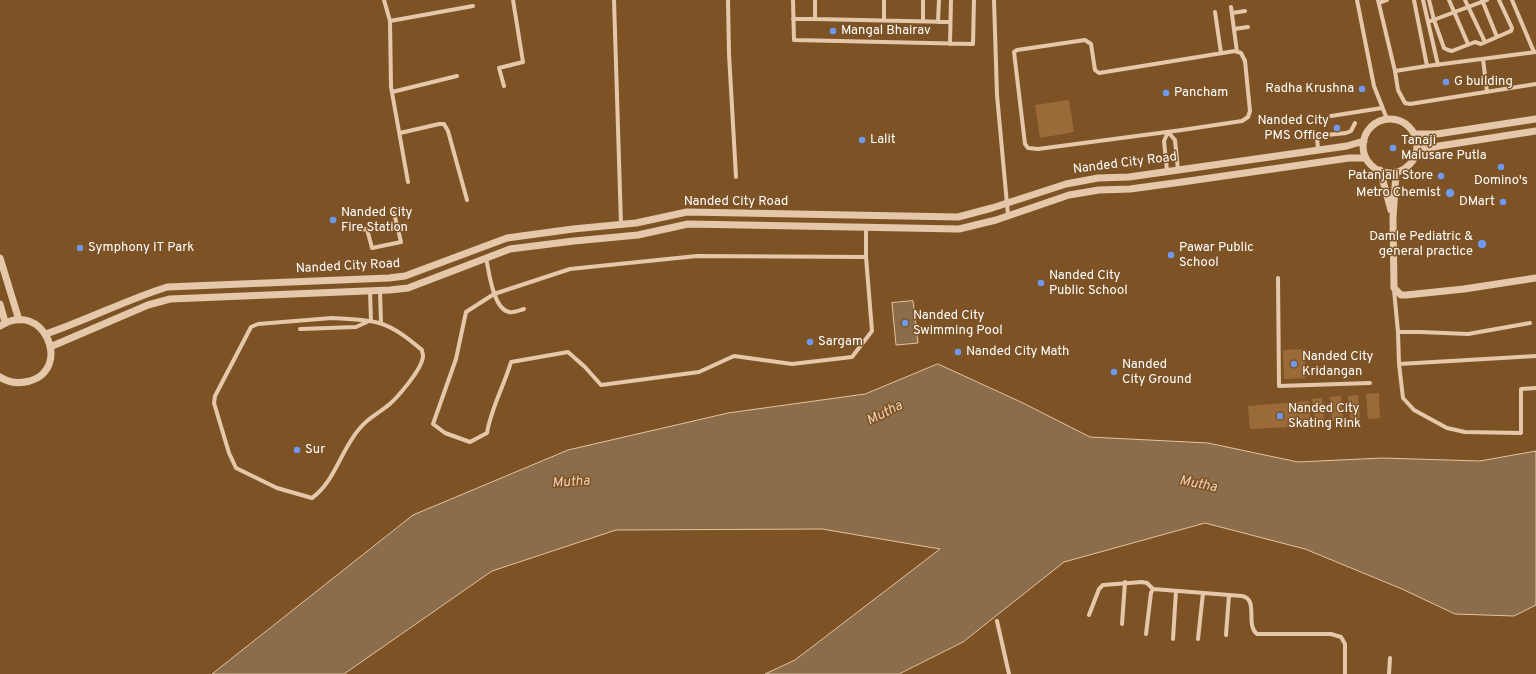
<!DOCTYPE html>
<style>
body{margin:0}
canvas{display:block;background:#7d5326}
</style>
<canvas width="1536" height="674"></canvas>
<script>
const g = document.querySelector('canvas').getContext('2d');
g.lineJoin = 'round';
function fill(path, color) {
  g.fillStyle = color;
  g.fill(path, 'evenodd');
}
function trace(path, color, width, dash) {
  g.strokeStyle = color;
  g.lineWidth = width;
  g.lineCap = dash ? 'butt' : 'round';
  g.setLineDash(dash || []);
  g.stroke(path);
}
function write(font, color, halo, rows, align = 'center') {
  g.font = font + ' Overpass,sans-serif';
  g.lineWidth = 3;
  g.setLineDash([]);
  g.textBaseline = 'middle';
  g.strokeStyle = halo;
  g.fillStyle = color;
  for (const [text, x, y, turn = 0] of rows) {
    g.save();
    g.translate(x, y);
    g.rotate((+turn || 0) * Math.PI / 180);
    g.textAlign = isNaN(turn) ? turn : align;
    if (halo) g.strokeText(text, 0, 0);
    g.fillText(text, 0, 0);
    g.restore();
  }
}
fill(new Path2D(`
 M 1069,100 L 1074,132 L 1040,138 L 1035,105 Z
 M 1305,349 L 1305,378 L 1284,379 L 1283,350 Z
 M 1379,393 L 1380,418 L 1368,419 L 1366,394 Z
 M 1358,395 L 1360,418 L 1350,419 L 1348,396 Z
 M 1341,396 L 1343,420 L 1332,421 L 1330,397 Z
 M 1322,398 L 1324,420 L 1315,420 L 1312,399 Z
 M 1309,401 L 1311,426 L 1250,429 L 1248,406 Z`), '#9a6b39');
const water = new Path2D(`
 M 913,301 L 918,343 L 896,345 L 892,303 Z
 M 938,364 L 1023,403 L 1090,437 L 1208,443 L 1298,462 L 1382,458 L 1480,461 L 1536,451 L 1536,605 L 1514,616 L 1455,614 L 1402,589 L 1305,549 L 1205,523 L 1064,562 L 963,642 L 899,674 L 765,674 L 795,660 L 940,549 L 822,529 L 616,530 L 492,571 L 344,674 L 212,674 L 413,515 L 568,450 L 728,413 L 865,394 Z`);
fill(water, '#8b6d4c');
trace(water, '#e5c29f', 1);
trace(new Path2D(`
 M 384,0 L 390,21 L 391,87 L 408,182
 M 614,0 L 621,224
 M 728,0 L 729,54 L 736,177
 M 793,0 L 794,40 L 973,44 L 974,0
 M 815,0 L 815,19 L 950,22
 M 923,0 L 923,21
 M 994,0 L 997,95 L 1008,215
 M 1357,0 L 1374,86 L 1387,119
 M 1378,0 L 1395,71
 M 1414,0 L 1427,66 L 1536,52
 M 1423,0 L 1438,65
 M 1429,0 L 1434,20 L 1444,48 L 1448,50 L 1452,51 L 1475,42 L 1481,44 L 1511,31 L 1512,28 L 1499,0
 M 1449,0 L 1468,44
 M 1465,0 L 1485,42
 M 1482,0 L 1497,37
 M 1512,0 L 1534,52
 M 1379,3 L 1387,0
 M 1231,7 L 1237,52
 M 1215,12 L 1221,53
 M 1232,13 L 1245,11
 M 793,19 L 815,19
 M 390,21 L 473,6
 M 884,21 L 884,0
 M 938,22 L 939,0
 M 1428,22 L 1487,0
 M 1234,29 L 1248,27
 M 1085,40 L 1091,44 L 1095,70 L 1099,73 L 1235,51 L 1241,53 L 1245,61 L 1250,111 L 1248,117 L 1242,121 L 1182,130 L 1038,149 L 1028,148 L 1025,144 L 1014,52 L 1017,50 Z
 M 950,44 L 951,0
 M 1483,59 L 1487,92
 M 1427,66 L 1395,71 L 1398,90 L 1405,103 L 1410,104 L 1536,84
 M 504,86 L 499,68 L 523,62 L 513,0
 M 392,92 L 457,76
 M 1331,116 L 1382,108
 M 400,133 L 439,124 L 444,124 L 448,131 L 467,200
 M 1318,150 L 1317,136 L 1346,133 L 1351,131 L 1355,123
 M 1167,171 L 1164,141 L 1168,132 L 1175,140 L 1178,170
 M 866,228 L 866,257 L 872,331 L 852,357 L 792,364 L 734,356 L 699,372 L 601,385 L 585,367 L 568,352 L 511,362 C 504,386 491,408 487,433 L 470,442 L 445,433 L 433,424 L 456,359 L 466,312 L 494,294 L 570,269 L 697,256 L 866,257
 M 359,230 L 367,229 L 372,248 L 401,242 L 394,213
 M 486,258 C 489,271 493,309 509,312 C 513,313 520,310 524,309
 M 1278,278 L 1279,386 L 1370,383
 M 1394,290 L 1398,332 L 1399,364 L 1403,398 L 1414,410 L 1447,428 L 1465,432 L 1521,433 L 1521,389 L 1536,388
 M 370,291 L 371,321
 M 380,291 L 381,323
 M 332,318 C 347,319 369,319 382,324 C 397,329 410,340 422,350 C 422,352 423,354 423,356 C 423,368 396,400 386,407 C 377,414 367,419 360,428 C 341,449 335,482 312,498 L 277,488 L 236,468 L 229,453 L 214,403 L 215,396 L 251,327 L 258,324 Z
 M 300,329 L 356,327 L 367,322
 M 1398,332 L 1420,332 L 1468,334 L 1530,323
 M 1399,364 L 1536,356
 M 1089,615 L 1099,589 L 1103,585 L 1142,582 L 1147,583 L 1153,589
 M 997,621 L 1009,674
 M 1122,624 L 1125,582
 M 1146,634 L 1151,593 L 1153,589 L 1242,596 C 1259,599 1245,625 1257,634 L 1331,634 L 1341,637 L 1345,644 L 1345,674
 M 1226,635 L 1229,595
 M 1173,639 L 1176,591
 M 1198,639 L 1203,593
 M 1389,674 L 1390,658`), '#e5c8aa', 4);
trace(new Path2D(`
 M1363 146a27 27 0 1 1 54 0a27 27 0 1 1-54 0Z
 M 1415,134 L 1437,134 L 1536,119
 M 1417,150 L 1439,146 L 1536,131
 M 1380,170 L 1391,210
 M 1396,172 L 1393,218 L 1394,288 L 1401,295 L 1406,295 L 1464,289 L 1536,278
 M 0,258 L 19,320
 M 0,304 L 5,322
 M 0,326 C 43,298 73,368 30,381 C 19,384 9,383 0,377
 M 46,334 C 87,320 126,300 167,287 L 389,278 L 405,276 L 507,238 L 573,229 L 636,223 L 687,212 L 958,217 L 992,208 L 1066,184 L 1098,178 L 1129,177 L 1347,146 L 1364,141
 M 50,347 L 148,305 L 170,299 L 390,290 L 408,288 L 510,249 L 574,241 L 638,235 L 688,224 L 959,229 L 996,220 L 1069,195 L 1099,190 L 1130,189 L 1182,182 L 1349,158 L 1366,158`), '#e5c8aa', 7);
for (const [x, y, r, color] of [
 [833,31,4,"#6f99ee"],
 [1446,82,4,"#6f99ee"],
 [1362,89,4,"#6f99ee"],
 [1166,93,4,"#6f99ee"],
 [1337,128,4,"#6f99ee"],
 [862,140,4,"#6f99ee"],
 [1393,148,4,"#6f99ee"],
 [1501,167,4,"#6f99ee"],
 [1441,176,4,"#6f99ee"],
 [1450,193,5,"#6f99ee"],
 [1503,202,4,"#6f99ee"],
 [333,220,4,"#6f99ee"],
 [1482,244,5,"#6f99ee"],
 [80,248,4,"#6f99ee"],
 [1171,255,4,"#6f99ee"],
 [1041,283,4,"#6f99ee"],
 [905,323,4,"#6f99ee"],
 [810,342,4,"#6f99ee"],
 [958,352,4,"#6f99ee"],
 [1294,364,4,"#6f99ee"],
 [1114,372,4,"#6f99ee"],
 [1280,416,4,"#6f99ee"],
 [297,450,4,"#6f99ee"]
]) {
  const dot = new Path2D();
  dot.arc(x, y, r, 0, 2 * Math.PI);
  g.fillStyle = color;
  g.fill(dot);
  trace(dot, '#7d5326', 1.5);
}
write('13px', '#fff', '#7d5326', [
 ["Mangal Bhairav",841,31],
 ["G building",1454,82],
 ["Radha Krushna",1354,89,"right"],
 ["Pancham",1174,93],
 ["Nanded City",1329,121,"right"],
 ["PMS Office",1329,136,"right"],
 ["Lalit",870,140],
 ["Tanaji",1401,141],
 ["Malusare Putla",1401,156],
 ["Patanjali Store",1433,176,"right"],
 ["Domino's",1501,181,"center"],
 ["Metro Chemist",1441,193,"right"],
 ["DMart",1495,202,"right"],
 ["Nanded City",341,213],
 ["Fire Station",341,228],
 ["Damle Pediatric &",1473,237,"right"],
 ["general practice",1473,252,"right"],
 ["Symphony IT Park",88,248],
 ["Pawar Public",1179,248],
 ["School",1179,263],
 ["Nanded City",1049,276],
 ["Public School",1049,291],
 ["Nanded City",913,316],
 ["Swimming Pool",913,331],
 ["Sargam",818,342],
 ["Nanded City Math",966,352],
 ["Nanded City",1302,357],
 ["Kridangan",1302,372],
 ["Nanded",1122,365],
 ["City Ground",1122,380],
 ["Nanded City",1288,409],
 ["Skating Rink",1288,424],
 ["Sur",305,450]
], 'left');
write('13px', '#fff', '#7d5326', [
 ["Nanded City Road",1125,164,-7],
 ["Nanded City Road",736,202],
 ["Nanded City Road",348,267,-3]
]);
write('italic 14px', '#edd1b6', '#7d5326', [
 ["Mutha",885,414,-27],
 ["Mutha",571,483,-4],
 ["Mutha",1198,485,11]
]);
</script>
